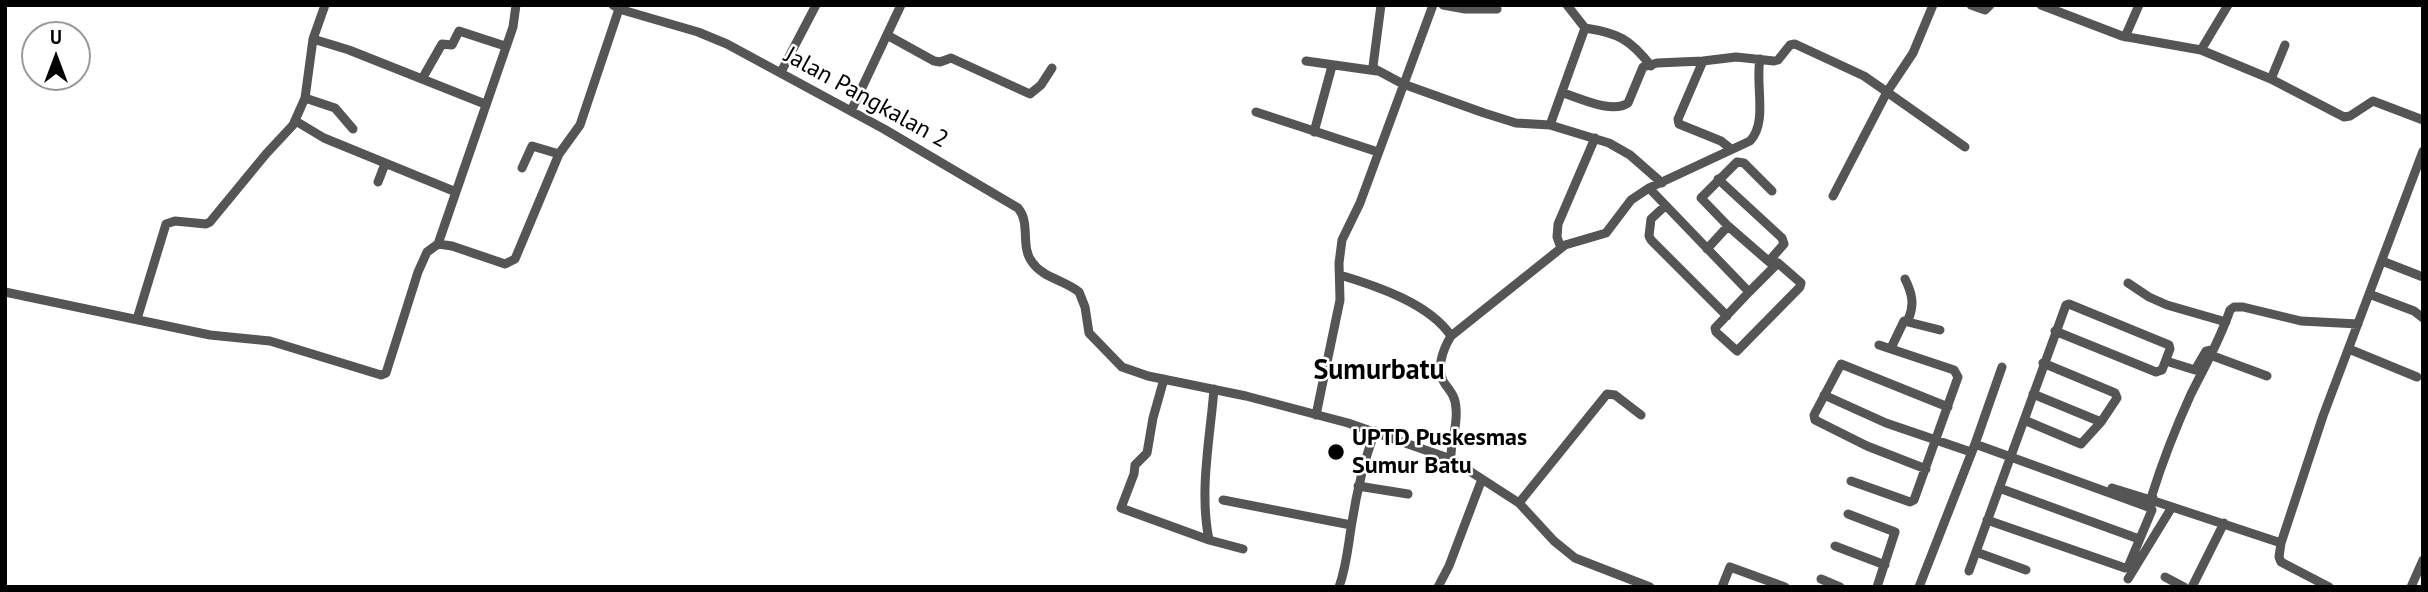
<!DOCTYPE html>
<style>
body{margin:0}
#map{position:relative;width:2428px;height:592px;overflow:hidden;background:#fff;font-family:"PT Sans",sans-serif}
canvas{display:block}
.frame{position:absolute;inset:0;border:7px solid #000;pointer-events:none}
.north{position:absolute;left:21px;top:21px;width:70px;height:70px;box-sizing:border-box;background:#fff;border:2px solid #999;border-radius:50%;rotate:0deg;font-size:19px;font-weight:700;line-height:28px;text-align:center;color:#000}
.north::after{content:'';display:block;margin:auto;width:24px;height:32px;background:#000;clip-path:polygon(50% 0,100% 100%,50% 72%,0 100%)}
</style>
<div id="map">
<canvas width="2428" height="592"></canvas>
<div class="frame"></div>
<div class="north">U</div>
</div>
<script>
const g = document.querySelector('canvas').getContext('2d');
g.lineJoin = 'round';
function trace(path, color, width, dash) {
  g.strokeStyle = color;
  g.lineWidth = width;
  g.lineCap = dash ? 'butt' : 'round';
  g.setLineDash(dash || []);
  g.stroke(path);
}
function write(font, color, halo, rows, align = 'center') {
  g.font = font + ' "PT Sans",sans-serif';
  g.lineWidth = 5;
  g.setLineDash([]);
  g.textBaseline = 'middle';
  g.strokeStyle = halo;
  g.fillStyle = color;
  for (const [text, x, y, turn = 0] of rows) {
    g.save();
    g.translate(x, y);
    g.rotate((+turn || 0) * Math.PI / 180);
    g.textAlign = isNaN(turn) ? turn : align;
    if (halo) g.strokeText(text, 0, 0);
    g.fillText(text, 0, 0);
    g.restore();
  }
}
trace(new Path2D(`
 M 613,5 L 619,9 L 698,32 L 727,44 L 884,129 L 1018,208 C 1031,223 1020,246 1032,262 C 1043,278 1064,280 1079,292 L 1085,307 L 1089,333 L 1122,367 L 1148,376 L 1246,396 L 1348,423 L 1451,459 L 1519,503 L 1554,541 L 1575,558 L 1650,587
 M 1381,5 L 1373,66 L 1375,69 L 1403,84 L 1484,113 L 1516,123 L 1550,125 L 1585,28 L 1567,5
 M 1443,5 L 1465,9 L 1497,9
 M 1971,5 L 1985,10 L 1990,5
 M 2041,5 L 2122,36 L 2201,50 L 2271,79 L 2344,117 L 2350,116 L 2373,101 L 2423,120
 M 1585,28 C 1618,33 1630,39 1651,66
 M 887,35 L 934,61 L 940,62 L 951,58 L 1030,94 L 1041,85 L 1052,68
 M 2125,37 L 2139,5
 M 313,39 L 349,50 L 485,104
 M 2201,50 L 2228,5
 M 1306,61 L 1377,71
 M 1703,61 L 1678,119 L 1679,124 L 1721,141 L 1731,149
 M 781,72 L 816,5
 M 422,79 L 442,44 L 452,45 L 459,31 L 505,46
 M 2271,79 L 2285,45
 M 1563,93 C 1580,98 1612,114 1628,103 L 1643,67 L 1657,63 L 1703,61 L 1736,57 L 1774,61 L 1778,60 L 1790,45 L 1795,44 L 1864,76 L 1887,92 L 1913,53 L 1933,5
 M 305,98 L 335,108 L 353,129
 M 851,111 L 901,5
 M 1256,112 L 1378,152
 M 299,123 L 324,138 L 456,192
 M 1550,125 L 1609,143 L 1630,155 L 1662,183
 M 1314,132 L 1332,66
 M 522,168 L 532,146 L 559,154 L 580,125 L 619,9
 M 1718,179 L 1782,238 L 1784,244 L 1769,261
 M 378,182 L 385,164
 M 1649,188 L 1749,292 L 1715,328 L 1716,332 L 1737,351 L 1800,287 L 1801,283 L 1778,263 L 1749,292
 M 1772,191 L 1744,163 L 1737,162 L 1701,198 L 1728,226 L 1774,266
 M 1833,196 L 1887,92 L 1965,147
 M 1665,206 L 1651,219 L 1649,236 L 1651,240 L 1727,316
 M 438,244 L 513,27 L 516,5
 M 1561,248 L 1557,237 L 1558,224 L 1595,138
 M 1707,249 L 1728,226
 M 2382,261 L 2423,277
 M 1340,275 C 1377,286 1430,304 1451,336
 M 1905,279 C 1912,293 1915,305 1908,320
 M 2128,283 L 2149,297 L 2167,305 L 2226,322
 M 5,292 L 210,335 L 270,341 L 381,375 L 386,373 L 418,272 L 427,252 L 438,244 L 452,246 L 505,264 L 515,259 L 559,154
 M 2369,294 L 2414,311 L 2423,318
 M 137,319 L 166,224 L 175,221 L 206,224 L 210,222 L 266,154 L 293,125 L 305,98 L 313,39 L 325,5
 M 1891,348 L 1904,321 L 1940,330
 M 2349,349 L 2417,377
 M 2166,361 L 2195,370 L 2206,351 L 2210,350 L 2213,356 L 2267,376
 M 1164,379 L 1153,418 L 1147,453 L 1135,465 L 1134,474 L 1121,508 L 1209,540 L 1243,549
 M 2033,394 L 2101,422
 M 1824,395 L 1886,423 L 1971,452
 M 1316,415 L 1340,300 L 1339,263 L 1342,240 L 1360,203 L 1433,5
 M 2024,420 L 2081,444 L 2101,422 L 2117,398 L 2115,393 L 2043,363
 M 1975,444 L 2002,367
 M 1451,459 C 1450,442 1458,426 1456,409 C 1456,398 1451,392 1445,384 C 1435,370 1443,349 1451,336 L 1565,245 L 1606,233 L 1631,200 L 1649,188 L 1750,141 C 1768,122 1755,85 1760,59
 M 1926,469 L 1867,446 L 1815,420 L 1814,415 L 1841,364 L 1948,407
 M 1851,481 L 1910,502 L 1914,500 L 1958,377 L 1954,370 L 1879,345
 M 1358,486 L 1408,494
 M 1999,488 L 2139,539
 M 2112,488 L 2154,501
 M 1223,500 L 1351,525
 M 1519,503 L 1607,394 L 1615,395 L 1641,415
 M 1848,514 L 1895,532 L 1877,587
 M 1209,540 C 1199,491 1210,439 1214,389
 M 2281,543 L 2154,501 L 2152,495 C 2163,460 2176,427 2191,394 C 2205,366 2220,340 2230,310 L 2234,307 L 2243,307 L 2301,321 L 2358,324
 M 1835,546 L 1885,565
 M 1976,552 L 2026,570
 M 1969,571 L 2066,305 L 2069,304 L 2169,345 L 2170,349 L 2162,370 L 2156,372 L 2055,331
 M 2165,577 L 2184,587
 M 1821,579 L 1840,587
 M 2128,579 L 2172,507
 M 1339,587 C 1347,565 1348,545 1352,522 C 1357,490 1364,461 1375,431
 M 1438,587 L 1449,566 L 1482,479
 M 1722,587 L 1730,567 L 1785,587
 M 1919,587 L 1975,444 L 2151,508 L 2152,510 L 2128,567 L 2125,568 L 1987,520
 M 2192,587 L 2224,523
 M 2329,587 L 2281,562 L 2279,557 L 2281,543 L 2323,416 L 2423,151
 M 2411,587 L 2423,560`), '#555', 9);
for (const [x, y, r, color] of [
 [1336,452,9,"#000"]
]) {
  const dot = new Path2D();
  dot.arc(x, y, r, 0, 2 * Math.PI);
  g.fillStyle = color;
  g.fill(dot);
  trace(dot, '#fff', 2.5);
}
write('24px', '#000', '#fff', [
 ["Jalan Pangkalan 2",866,98,29]
]);
write('bold 24px', '#000', '#fff', [
 ["UPTD Puskesmas",1352,438],
 ["Sumur Batu",1352,466]
], 'left');
write('bold 28px', '#000', '#fff', [
 ["Sumurbatu",1379,371]
]);
</script>
